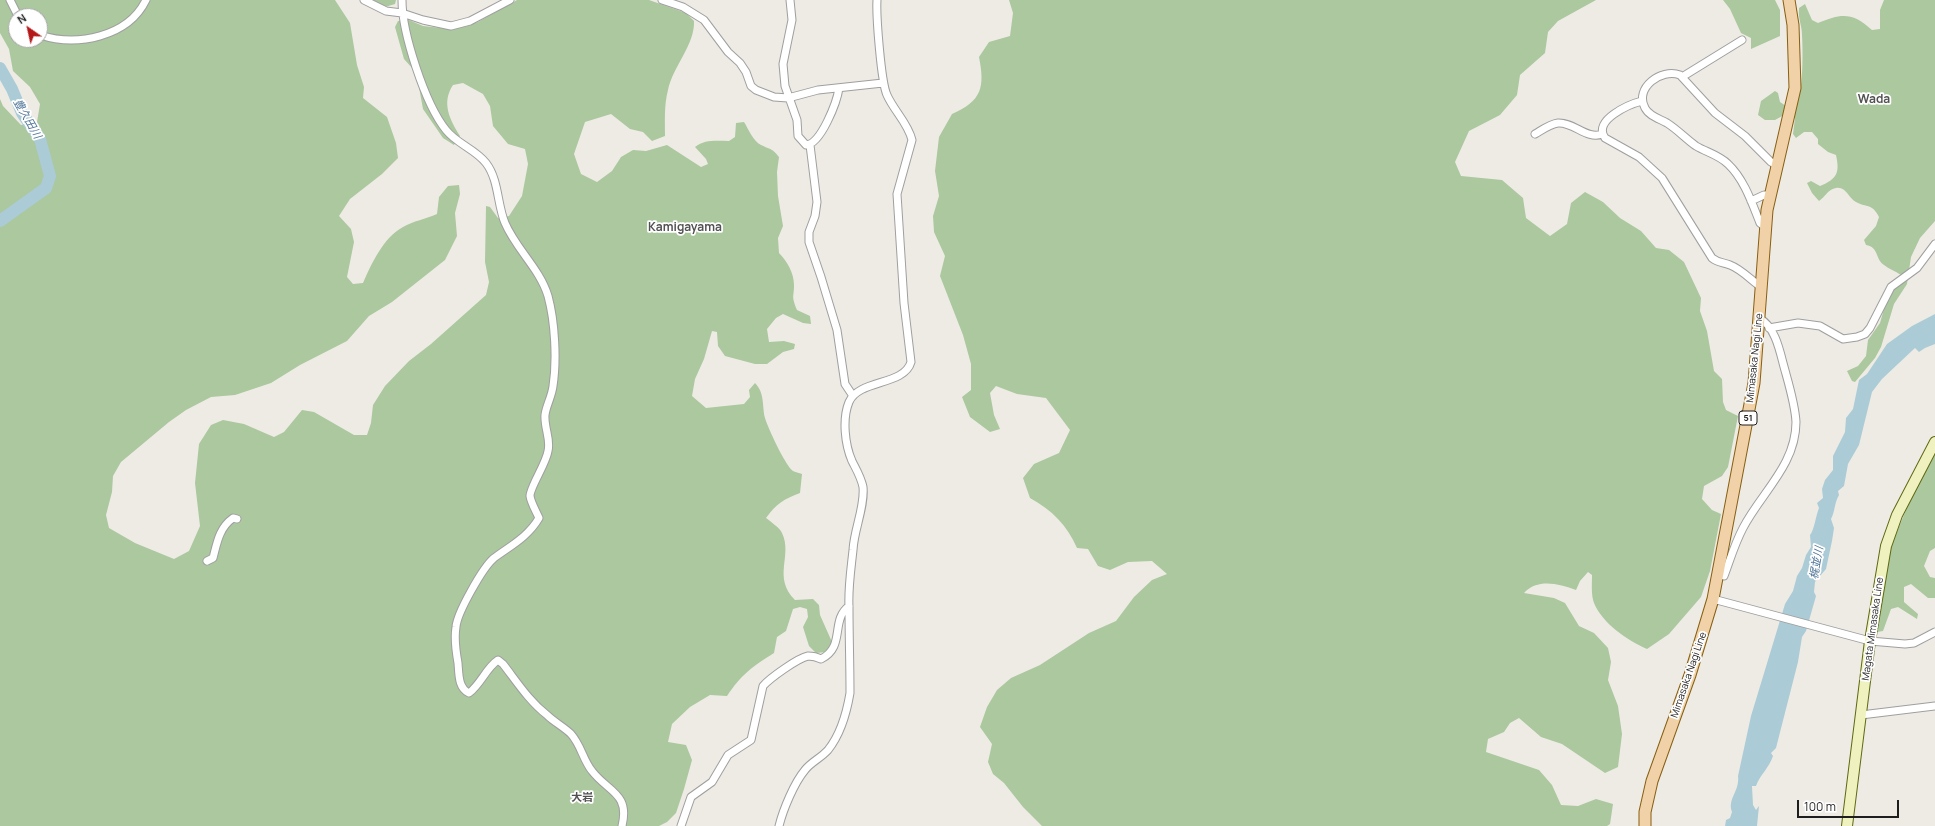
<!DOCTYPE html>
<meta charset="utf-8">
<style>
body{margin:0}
#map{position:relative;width:1935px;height:826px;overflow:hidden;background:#eeebe5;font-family:Manrope,sans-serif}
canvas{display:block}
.north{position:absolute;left:8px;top:8px;width:40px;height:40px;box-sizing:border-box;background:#fff;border:1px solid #a5a5a5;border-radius:50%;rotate:326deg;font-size:11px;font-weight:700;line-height:16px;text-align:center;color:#1e1e1e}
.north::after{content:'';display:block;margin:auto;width:14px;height:18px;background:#b41818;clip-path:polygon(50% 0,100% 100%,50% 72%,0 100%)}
.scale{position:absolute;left:1797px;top:800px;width:102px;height:18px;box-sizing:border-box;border:2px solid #1e1e1e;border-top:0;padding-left:5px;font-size:12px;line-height:14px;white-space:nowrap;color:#1e1e1e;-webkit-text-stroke:3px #fff;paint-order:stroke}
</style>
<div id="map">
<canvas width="1935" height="826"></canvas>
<div class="north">N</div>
<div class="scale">100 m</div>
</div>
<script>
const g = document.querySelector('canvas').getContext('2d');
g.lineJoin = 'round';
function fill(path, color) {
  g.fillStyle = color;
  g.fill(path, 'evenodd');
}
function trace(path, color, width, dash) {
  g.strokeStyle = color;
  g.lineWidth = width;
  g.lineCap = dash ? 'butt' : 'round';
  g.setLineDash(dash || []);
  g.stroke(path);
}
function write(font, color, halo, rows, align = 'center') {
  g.font = font + ' Manrope,"Noto Sans JP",sans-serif';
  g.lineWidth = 3.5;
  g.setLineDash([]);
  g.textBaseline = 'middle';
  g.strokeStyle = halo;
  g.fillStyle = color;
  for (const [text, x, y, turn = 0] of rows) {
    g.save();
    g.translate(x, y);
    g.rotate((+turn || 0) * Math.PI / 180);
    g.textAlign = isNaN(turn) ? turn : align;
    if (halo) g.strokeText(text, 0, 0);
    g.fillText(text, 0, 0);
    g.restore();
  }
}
fill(new Path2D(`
 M 0,0 L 335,0 L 350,23 L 357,65 L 364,87 L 363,98 L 387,117 L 396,143 L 398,158 L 382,174 L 350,199 L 339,216 L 351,229 L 354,242 L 347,277 L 353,284 L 363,283 C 372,263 383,238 403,227 C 413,221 426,219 437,214 L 439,197 L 448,186 L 459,185 L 460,194 L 455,213 L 457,236 L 445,260 L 392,302 L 369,316 L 347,341 L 300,365 L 271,383 L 235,395 L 211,397 L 186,410 L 169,422 L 121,462 L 113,476 L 112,492 L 106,515 L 109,528 L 135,543 L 174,559 L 189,551 L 200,526 L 195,483 L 199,444 L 211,425 L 223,420 L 244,424 L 274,437 L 284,432 L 302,410 L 314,412 L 354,435 L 367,435 L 371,423 L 373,405 L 385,386 L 409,361 L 431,344 L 486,295 L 489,282 L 485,262 L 486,206 L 490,207 L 498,218 L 509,216 L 522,196 L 528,164 L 525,149 L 508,144 L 493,126 L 490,106 L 483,94 L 463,83 L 453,85 C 441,103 450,120 460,136 L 454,145 L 443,138 L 423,109 L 418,82 L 412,68 L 404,59 L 395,27 L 398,21 L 409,20 L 423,26 L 450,29 L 478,22 L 517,0 L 649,0 L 686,13 L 694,21 C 695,45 673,66 668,90 C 664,105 665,121 665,136 L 652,141 L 643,132 L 630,129 L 611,114 L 585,122 L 574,154 L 581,174 L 597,182 L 612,171 L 621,157 L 633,150 L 646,151 L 667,145 L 701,167 L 708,164 L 706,159 L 695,147 C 705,139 717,141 729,141 L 735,137 L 736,123 L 744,122 C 749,130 753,141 761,145 C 771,150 772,148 779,157 L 777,172 L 778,196 L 783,226 L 778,238 L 779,253 C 787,261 794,273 794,285 C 794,298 791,295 797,310 L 810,316 L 811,324 L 803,323 L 783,314 L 776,318 L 767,329 L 769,342 L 784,341 L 795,344 L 794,349 L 783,352 L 767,364 L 755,364 L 725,356 L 718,346 L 717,332 L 712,331 L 704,359 L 695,379 L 692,396 L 706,408 L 744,404 L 750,397 L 749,390 L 755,383 C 765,393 762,406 765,418 C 768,428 785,465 793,471 C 795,472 799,473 802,474 L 800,493 C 784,499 776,504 766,518 C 771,522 780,528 782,533 C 793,556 772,577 795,600 L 813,599 L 819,605 L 820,615 L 832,642 L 827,652 L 816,653 L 809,646 L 803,627 L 808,617 L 807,609 L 800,607 L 793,609 L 786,631 L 777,637 L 774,653 C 753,666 741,675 727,696 L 710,695 L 690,707 L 672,724 L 668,742 L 686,745 L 692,760 L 684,789 L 676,813 L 667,822 L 659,826 L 0,826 L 0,99 L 3,106 L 21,125 L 37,122 L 40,104 L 30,87 L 13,71 L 9,49 L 0,33 ZM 16,16 L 40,16 L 40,40 L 16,40 Z
 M 373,0 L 396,0 L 395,4 L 385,7 Z
 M 1009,0 L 1596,0 L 1558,21 L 1548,32 L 1545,53 L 1520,75 L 1517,95 L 1500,115 L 1469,131 L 1455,162 L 1461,176 L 1502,180 L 1523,198 L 1526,218 L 1550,236 L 1567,224 L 1571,203 L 1585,192 L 1603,202 L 1620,218 L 1641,231 L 1656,248 L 1669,250 L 1684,262 L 1701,298 L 1700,311 L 1707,331 L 1714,371 L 1722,379 L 1723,402 L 1726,410 L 1738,416 L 1728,467 L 1722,476 L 1704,486 L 1702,499 L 1712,510 L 1721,514 L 1710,571 L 1701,597 L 1669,634 L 1647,649 C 1627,640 1603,624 1594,603 C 1591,595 1592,584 1592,575 L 1588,572 L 1580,581 L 1576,590 C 1559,584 1538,578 1524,593 L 1554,598 L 1565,603 L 1579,626 L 1594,633 L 1608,648 L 1611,662 L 1608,680 L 1618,706 L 1622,734 L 1618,767 L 1605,773 L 1562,744 L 1541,737 L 1519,718 L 1510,723 L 1504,732 L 1488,739 L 1486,752 L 1539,770 L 1552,785 L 1561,805 L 1578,806 L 1596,799 L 1613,804 L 1610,824 L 1607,826 L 1042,826 L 1023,807 L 1004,783 L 993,774 L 988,762 L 992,744 L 980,727 L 987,707 L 997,690 L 1011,678 L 1040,665 L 1089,633 L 1116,621 L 1134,597 L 1152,580 L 1167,574 L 1152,561 L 1128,562 L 1110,570 L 1098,566 L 1088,549 L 1077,548 C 1067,525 1052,510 1030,498 L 1023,478 L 1034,464 L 1059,453 L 1070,430 L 1046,398 L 1017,394 L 996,386 L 990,393 L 994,415 L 1000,429 L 990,432 L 970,417 L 962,397 L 971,390 L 971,364 L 963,335 L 940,276 L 945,256 L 934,232 L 933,216 L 939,196 L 935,171 L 939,137 L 952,114 C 982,101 985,87 979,57 L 989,42 L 1010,36 L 1013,13 Z
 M 1723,0 L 1775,0 L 1780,10 L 1780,36 L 1751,49 L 1751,38 L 1741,33 L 1730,9 Z
 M 1884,0 L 1935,0 L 1935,221 L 1920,238 L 1911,257 L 1907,284 L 1894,304 L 1881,347 L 1875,358 L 1855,382 L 1852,381 L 1847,371 L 1858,366 L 1866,356 L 1868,340 L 1880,323 L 1886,302 L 1894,289 L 1901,284 L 1901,275 C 1895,271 1889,269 1884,265 C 1875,259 1879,247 1866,245 L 1864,240 L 1876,226 L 1879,217 C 1872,203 1867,208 1856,202 C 1849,199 1846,186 1836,188 C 1828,189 1825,197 1819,201 L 1812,193 L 1807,183 L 1811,181 L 1820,186 C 1837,179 1840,173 1836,155 L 1828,152 L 1818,144 L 1818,139 L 1812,132 L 1804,132 L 1796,138 L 1793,134 L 1795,118 L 1784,115 L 1775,120 L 1765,120 L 1758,115 L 1761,101 L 1775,91 L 1778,93 L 1780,102 L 1786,106 L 1798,100 C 1803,86 1803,52 1802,35 C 1802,24 1798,21 1799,8 L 1805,4 L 1812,20 L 1818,23 C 1841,13 1853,12 1872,30 L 1880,29 L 1880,10 Z
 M 1935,454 L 1935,548 L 1930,551 L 1924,566 L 1930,577 L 1935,578 L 1935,598 L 1928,598 L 1911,584 L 1904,587 L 1904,602 L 1918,614 L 1917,619 L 1898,607 L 1891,609 L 1883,631 L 1877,632 L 1891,546 L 1909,503 Z`), '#abc89f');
fill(new Path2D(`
 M 1935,314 L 1935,344 L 1925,348 L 1919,352 L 1915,348 L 1882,379 L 1872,392 L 1859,445 L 1848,464 L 1844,486 L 1838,491 L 1839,495 C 1834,504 1835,512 1831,519 L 1834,528 L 1832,541 L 1826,569 L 1815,582 L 1814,592 L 1816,596 L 1806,631 L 1802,637 L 1798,662 L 1776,748 L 1771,753 L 1773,756 C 1769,768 1760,775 1756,786 L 1752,786 L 1753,805 L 1756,810 L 1759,806 L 1757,826 L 1725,826 L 1726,820 L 1730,818 L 1732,812 C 1727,799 1740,791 1738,776 L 1751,716 L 1785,604 L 1793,591 L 1797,576 L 1802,568 L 1806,555 L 1811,547 L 1810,535 C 1814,531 1816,515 1819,508 L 1817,503 L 1823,498 L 1822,489 L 1825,480 L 1833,470 L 1833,456 L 1845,432 L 1846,418 L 1853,409 L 1859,380 L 1867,374 L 1887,344 L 1912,326 Z`), '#abccd6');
trace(new Path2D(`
 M 0,68 L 12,89 L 22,113 L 40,139 L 50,176 L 46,188 L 0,221`), '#abccd6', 12);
const minor = new Path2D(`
 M 10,0 L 18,16
 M 364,0 L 386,11 L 402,13 L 423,20 L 451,26 L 470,21 L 510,0
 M 402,0 C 402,33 425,104 446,130 C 457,144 475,149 486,163 C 499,180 497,204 505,223 C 516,249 540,269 548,296 C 555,322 557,360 553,386 C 552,396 546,406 545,415 C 544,428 551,439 548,451 C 546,464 530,487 530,496 C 531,503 536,511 539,518 C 528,537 510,546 494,558 C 483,567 457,613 456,627 C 454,639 456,652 458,663 C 459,674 458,688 469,693 C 481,684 486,668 498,660 L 503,664 C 517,682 529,701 547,715 C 554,722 564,727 571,734 C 581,745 583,760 592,771 C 608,792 630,793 622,826
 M 662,0 L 683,7 L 704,20 L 728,52 L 740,63 L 746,72 L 751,86 L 756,90 L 774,97 L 788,98 L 818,90 L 883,83
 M 790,0 L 792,20 L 783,64 L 785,86 L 797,120 L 798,136 L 806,145 C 821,144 837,102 839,88
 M 40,35 C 77,47 128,37 146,0
 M 1682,77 L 1742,40
 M 1642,101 C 1630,104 1592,120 1605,138 L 1639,157 L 1662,178 L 1712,258 C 1718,263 1723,262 1730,265 C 1741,269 1751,280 1761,287
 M 1535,134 C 1542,130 1550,124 1558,123 C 1574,122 1587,140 1602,134
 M 810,145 L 817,202 L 815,216 L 809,232 L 809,242 L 821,277 L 837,330 L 845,384 L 853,396
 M 1751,201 L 1764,195 L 1769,195
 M 1765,227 L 1760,223 C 1752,203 1744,179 1728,164 C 1719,155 1706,152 1696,146 C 1686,139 1678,130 1667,123 C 1660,119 1649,116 1645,108 C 1634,88 1661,68 1680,75 L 1715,113 L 1745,136 L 1771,162 L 1776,165
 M 1769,328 L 1798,323 L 1820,326 L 1843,339 L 1857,337 L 1865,334 L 1870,328 L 1891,287 L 1917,268 L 1935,244
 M 207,561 L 213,558 C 217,543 219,528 233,518 L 237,519
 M 1718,574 L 1724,576 C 1730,560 1735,543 1743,528 C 1761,493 1796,465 1796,422 C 1795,403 1788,382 1783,363 C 1779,347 1774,326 1759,318
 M 1713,599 L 1870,641 L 1905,644 L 1914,643 L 1935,632
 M 1861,715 L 1935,706
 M 681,826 L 691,797 L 712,782 L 728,755 L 751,740 L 763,686 C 770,678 798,658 808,656 C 813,656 817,657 821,659 C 846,647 830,620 849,606
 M 779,826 C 783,810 794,783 805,770 C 811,762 821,758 828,750 C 840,735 847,711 850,693 C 850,664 849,636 849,607 C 848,588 851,569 853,550 C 854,529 865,507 863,487 C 861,477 856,469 852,461 C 845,445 842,419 849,402 C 859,379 904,386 911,362 L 904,303 L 897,194 L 912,140 C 908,123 894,111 887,95 C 881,82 876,15 877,0`);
const secondary = new Path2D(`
 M 1847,826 L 1870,641 L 1886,546 L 1897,515 L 1935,442`);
const primary = new Path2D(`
 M 1645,826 L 1645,812 L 1652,781 L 1690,675 L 1713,599 L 1754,383 L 1767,210 L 1795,88 L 1793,25 L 1789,0`);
trace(minor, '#9f9f9f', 9);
trace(secondary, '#5f6812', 12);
trace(primary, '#865f12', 13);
trace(minor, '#fff', 7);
trace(secondary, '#eff2bf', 10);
trace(primary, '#f1d1a7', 11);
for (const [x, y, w] of [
 [1748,418,18]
]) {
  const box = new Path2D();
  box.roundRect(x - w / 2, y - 7, w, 14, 3);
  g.fillStyle = '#fff';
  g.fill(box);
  trace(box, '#1e1e1e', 1);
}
write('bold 9px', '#1e1e1e', null, [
 ["51",1748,418]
]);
write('10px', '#1e1e1e', '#fff', [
 ["Mimasaka Nagi Line",1755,358,-84],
 ["Magata Mimasaka Line",1873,629,-82],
 ["Mimasaka Nagi Line",1689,675,-71]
]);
write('italic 11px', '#53779b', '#fff', [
 ["豊久田川",27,119,60],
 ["梶並川",1817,563,-80]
]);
write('bold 11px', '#515151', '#fff', [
 ["大岩",582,798]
]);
write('bold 12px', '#515151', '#fff', [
 ["Wada",1874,100],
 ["Kamigayama",685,228]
]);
</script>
